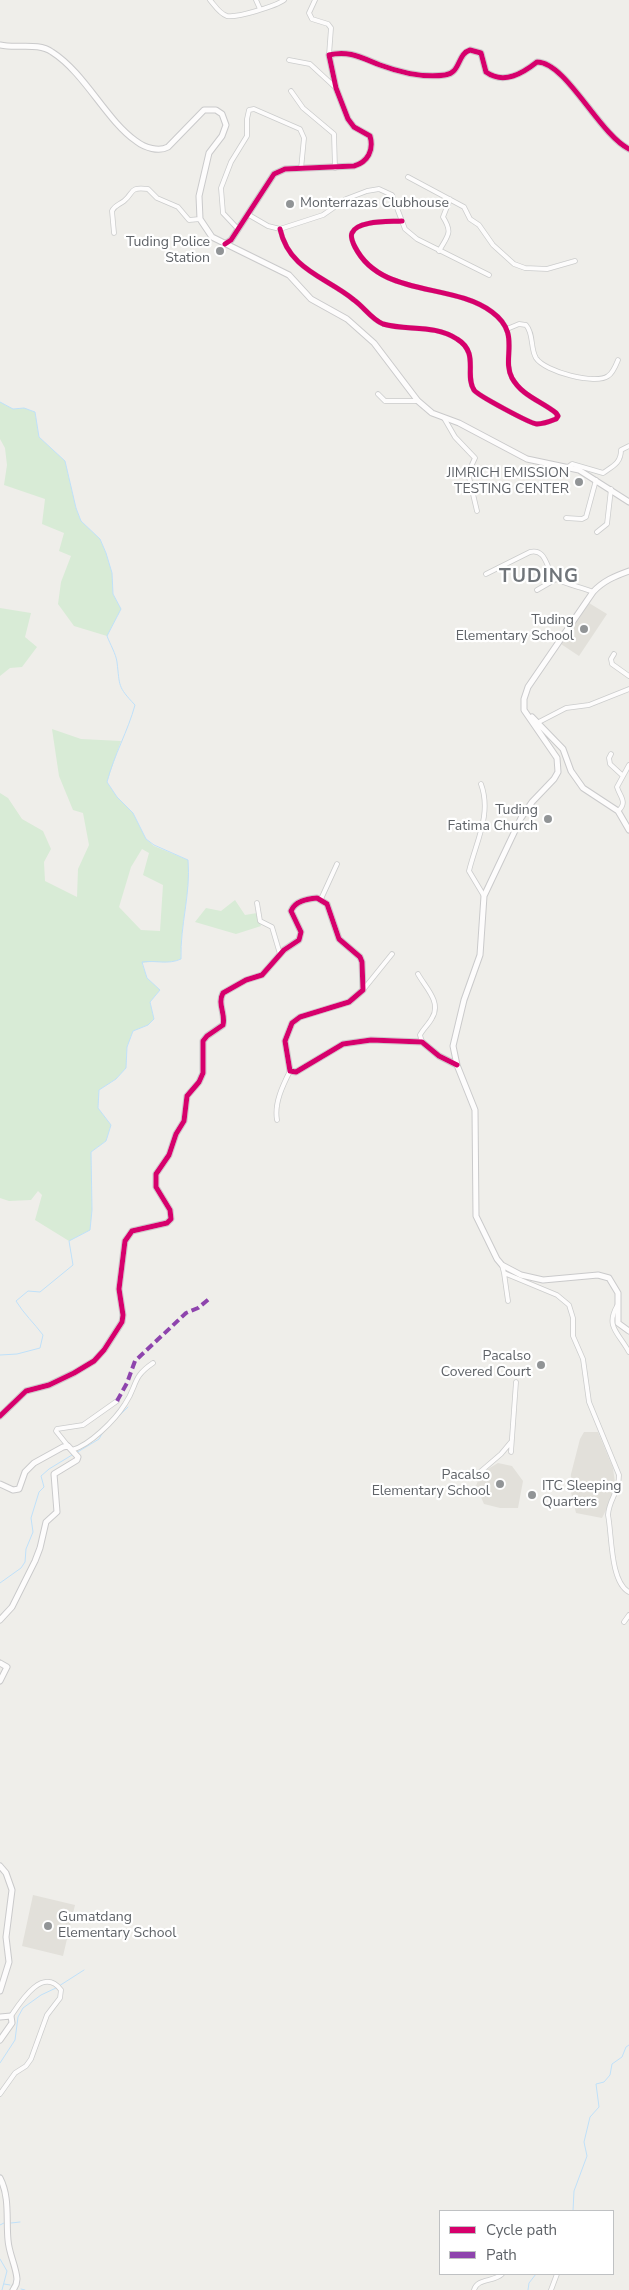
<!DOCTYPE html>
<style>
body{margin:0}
#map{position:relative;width:629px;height:2290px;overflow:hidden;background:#efeeea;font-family:"Nunito Sans",sans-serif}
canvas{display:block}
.legend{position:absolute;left:439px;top:2210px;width:175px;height:65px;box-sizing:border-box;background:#fff;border:1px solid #bfc1c3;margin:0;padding:6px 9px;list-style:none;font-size:15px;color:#5f6368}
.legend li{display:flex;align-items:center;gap:10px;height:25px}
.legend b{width:25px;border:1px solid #bfc1c3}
</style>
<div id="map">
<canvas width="629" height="2290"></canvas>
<ul class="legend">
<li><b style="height:6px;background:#d6006c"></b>Cycle path</li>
<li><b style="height:6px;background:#8e44ad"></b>Path</li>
</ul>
</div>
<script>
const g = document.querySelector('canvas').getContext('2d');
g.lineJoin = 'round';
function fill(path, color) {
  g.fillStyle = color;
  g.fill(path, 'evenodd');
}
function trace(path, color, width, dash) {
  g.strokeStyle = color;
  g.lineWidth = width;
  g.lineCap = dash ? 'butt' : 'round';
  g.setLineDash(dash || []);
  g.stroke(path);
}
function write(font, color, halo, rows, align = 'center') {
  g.font = font + ' "Nunito Sans",sans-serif';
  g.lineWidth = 4.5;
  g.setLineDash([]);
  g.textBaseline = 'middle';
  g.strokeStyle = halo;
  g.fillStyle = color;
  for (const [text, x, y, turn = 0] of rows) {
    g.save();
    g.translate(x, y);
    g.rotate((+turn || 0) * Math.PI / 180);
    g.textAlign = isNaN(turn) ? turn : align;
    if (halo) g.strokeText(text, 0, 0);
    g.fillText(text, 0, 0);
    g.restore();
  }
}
fill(new Path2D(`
 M 589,603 L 607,614 L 579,656 L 561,644 Z
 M 584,1432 L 598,1432 L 613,1468 L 615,1483 L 613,1496 L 602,1518 L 576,1513 L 570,1488 L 571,1474 L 580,1439 Z
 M 498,1463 L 512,1466 L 523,1481 L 518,1508 L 500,1508 L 484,1504 L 476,1486 L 481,1473 Z
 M 33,1895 L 75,1905 L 63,1956 L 22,1946 Z`), '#e2e0da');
fill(new Path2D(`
 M 0,402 L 13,409 L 24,408 L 35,412 L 39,437 L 65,461 L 76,508 L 81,521 L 100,539 L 106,553 L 112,573 L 113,594 L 121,609 L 107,636 L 74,626 L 58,604 L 61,582 L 71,556 L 59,551 L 64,533 L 42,524 L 45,499 L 4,485 L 7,465 L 5,448 L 0,439 Z
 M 0,608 L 31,613 L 25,637 L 37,647 L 22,667 L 10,668 L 0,676 Z
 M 52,729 L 81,739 L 121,741 L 107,782 L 117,797 L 133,813 L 146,839 L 154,846 L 188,860 C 191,893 180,925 181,959 C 168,965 157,960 142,963 L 147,978 L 160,990 L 150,1002 L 154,1019 L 148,1025 L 133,1031 L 127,1047 L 126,1068 L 116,1079 L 99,1090 L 98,1108 L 111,1125 L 106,1141 L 91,1152 L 92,1210 L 90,1230 L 69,1241 L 35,1220 L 42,1195 L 38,1191 L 31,1200 L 9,1201 L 0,1198 L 0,793 L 8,798 L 22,819 L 43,831 L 51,849 L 44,862 L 45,881 L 77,897 L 78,869 L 89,845 L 83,813 L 73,810 L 59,776 ZM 142,849 L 149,853 L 143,875 L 163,885 L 160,931 L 141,930 L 119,907 L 131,867 Z
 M 235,900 L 245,915 L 257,913 L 261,926 L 236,934 L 195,922 L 206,908 L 221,911 Z`), '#d8ebd6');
trace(new Path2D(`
 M 0,402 L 13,409 L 24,408 L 35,412 L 39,437 L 65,461 L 76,508 L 81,521 L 100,539 L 106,553 L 112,573 L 113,594 L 121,609 L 107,636 C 110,644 116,654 117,662 C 120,686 117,686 135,705 C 128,731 114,755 107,782 L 117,797 L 133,813 L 146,839 L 154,845 L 188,860 C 191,893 180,925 181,959 C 168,965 156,960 142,962 L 147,978 L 160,990 L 150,1002 L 154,1019 L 148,1025 L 133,1031 L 127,1047 L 126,1068 L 116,1079 L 99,1090 L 98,1108 L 111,1125 L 106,1141 L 91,1152 L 92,1210 L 90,1230 L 69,1241 L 73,1265 L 40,1292 L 28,1291 L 16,1301 C 24,1314 34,1323 43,1335 L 40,1348 L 17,1354 L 0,1355
 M 118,1417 L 128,1407
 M 76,1453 L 99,1439 L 105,1429
 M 0,1583 L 21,1568 L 25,1562 L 26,1549 L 33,1532 L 31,1518 L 39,1492 L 44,1487 L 41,1476 L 49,1469 L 72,1455
 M 59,1986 L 84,1970
 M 0,2063 L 15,2040 L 18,2017 L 23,2008 L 41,1995 L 56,1988
 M 573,2211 L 574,2191 L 587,2156 L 584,2142 L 590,2117 L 599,2107 L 596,2084 L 604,2082 L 610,2075 L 612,2064 L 622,2057 L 626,2047 L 629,2045
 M 11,2223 L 20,2222
 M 0,2225 L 4,2223
 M 0,2259 L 7,2271 L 2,2290
 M 4,2284 L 10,2285
 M 21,2289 L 25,2290
 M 528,2290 L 529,2283 L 536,2274`), '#bfe0f9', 1);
const street = new Path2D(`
 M 210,0 C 215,6 220,14 227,16 C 237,18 276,6 284,0
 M 256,0 L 260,9
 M 315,0 L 309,13 L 312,19 L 328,24 L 331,28 L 329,55
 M 289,60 L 310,64 L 336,88
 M 291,91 L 303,108 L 334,134 L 335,168
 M 408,177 L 464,207 L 470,219 L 479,225 L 493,245 L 514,264 L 525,268 L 547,269 L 575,261
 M 249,215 L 268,226 L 280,229 L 323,215 L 346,199 L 367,191 L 379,189 L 392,195 L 405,229 L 417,239 L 489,275
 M 238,229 L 223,213 L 221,188 L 231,162 L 247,136 L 247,119 L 249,110 L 254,109 L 300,129 L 304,138 L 301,169
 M 280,229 C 289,270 326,277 354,300 C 364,307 372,320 383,324 C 407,331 434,324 457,339 C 480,353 464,375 474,390 C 477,395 531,424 537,424 C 543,424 551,421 556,419 L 558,416 L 556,413 C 541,401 522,396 512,378 C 501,357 522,334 492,312 C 452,282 381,298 355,247 C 353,243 350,237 352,233 C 357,220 390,222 402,221
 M 114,233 L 112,211 C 115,205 119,205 124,201 C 135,192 128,187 148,189 L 157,198 L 178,207 L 189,220 L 200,219
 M 439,251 C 448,235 453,233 443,217 L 450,199
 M 507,329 L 519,324 L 526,325 C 534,334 530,348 536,358 C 545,372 596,385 608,376 C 613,373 616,365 618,360
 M 378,394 L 385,401 L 418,401
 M 444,418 L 455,437 L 475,458 L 468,473 L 477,511
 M 568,467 L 572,464 L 603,473 C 613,466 621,463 621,450 L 629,446
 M 566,518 L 582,519 L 586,517 L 596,480
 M 597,532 L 607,524 L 611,489
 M 486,574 L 530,552 C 547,548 546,570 555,578 C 563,584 582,587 593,592
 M 537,590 L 556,579
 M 614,654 L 611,659 L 612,664 L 629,676
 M 537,723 L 566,708 L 589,705 L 629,689
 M 611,754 L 609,758 L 610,764 L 623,776
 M 481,784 C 492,814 476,842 469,871 L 484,896
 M 618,811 C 628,802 620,797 617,787 L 629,765
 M 321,899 L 337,864
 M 257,903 L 260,921 L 272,927 L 280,954
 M 418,974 C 425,987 442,1002 432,1018 C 429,1024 423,1029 420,1035 L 422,1042
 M 363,990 L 392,954
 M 277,1120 C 274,1103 283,1085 290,1071
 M 502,1265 L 504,1273 L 557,1295 L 569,1305 L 573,1318 L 573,1336 L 583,1359 L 589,1402 L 619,1475 C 619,1493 609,1499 608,1515 C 612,1534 610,1582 629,1592
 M 504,1273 L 508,1301
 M 617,1306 C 605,1327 619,1333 629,1352
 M 68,1446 L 56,1431 L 57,1429 L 83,1425 L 117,1401
 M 72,1450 C 90,1445 115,1420 125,1404 C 138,1385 131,1378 153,1363
 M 511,1452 L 516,1382
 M 480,1472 L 501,1454 L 511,1442
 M 624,1622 L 629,1615
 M 0,2094 L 15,2073 L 26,2066 L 31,2059 L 47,2015 L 60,1998 L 61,1990 C 43,1966 21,2001 11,2016
 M 474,2290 C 477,2278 494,2282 502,2274
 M 551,2290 L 557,2274`);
const secondary = new Path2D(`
 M 0,45 C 16,49 38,42 52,52 C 85,73 106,120 136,141 C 145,148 159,152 168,147 L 204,110 L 216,110 L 222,114 L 226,125 L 222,136 L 209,153 L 199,196 L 200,219 L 212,237 L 289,275 L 311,299 L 347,319 L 374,343 L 418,401 L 432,413 L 459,423 L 527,459 L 579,470 L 629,502
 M 225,244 L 231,240 L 274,174 L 285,169 L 354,166 C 368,162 374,150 370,136 L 354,127 L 348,119 L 336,88 L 329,55 C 349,50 362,58 380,65 C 399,72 424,78 445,75 C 461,73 457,54 470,50 L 481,53 L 486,72 C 504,85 523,73 537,62 C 566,62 599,134 629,149
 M 629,571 C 615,576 603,581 593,592 L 528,687 L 524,699 L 524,710 L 557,758 L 558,772 L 554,779 L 532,802 L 521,818 L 484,896 L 480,955 L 464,1000 L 453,1046 L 457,1065 L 475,1110 L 476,1216 L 497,1259 L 502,1265 L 521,1275 L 543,1280 L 598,1275 L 609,1278 L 618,1293 L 618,1323 L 629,1331
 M 532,717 L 563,749 L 571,771 L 583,788 L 618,811 L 629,830
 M 0,1416 L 26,1391 L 49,1385 L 74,1373 L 94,1361 L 104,1350 L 122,1322 L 123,1315 L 119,1289 L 125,1241 L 132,1231 L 167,1223 L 171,1219 L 170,1210 L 156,1187 L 156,1174 L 169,1155 L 176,1134 L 184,1121 L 187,1096 L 199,1082 L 203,1073 L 203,1041 L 207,1036 L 223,1025 C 226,1014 217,1004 223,993 L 246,980 L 262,975 L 284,950 L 299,940 L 301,932 L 291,911 C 295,901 307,899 317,898 L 327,904 L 339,939 L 360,957 L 362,962 L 363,990 L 349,1002 L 300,1017 L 292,1023 L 285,1041 L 290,1071 L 296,1072 L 343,1044 L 371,1040 L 422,1042 L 439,1056 L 457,1065
 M 0,1484 L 13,1490 L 19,1489 L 25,1472 L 34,1463 L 63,1447 L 68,1446 L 78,1457 L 77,1460 L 54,1474 L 57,1512 L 46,1522 L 40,1548 L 35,1561 L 12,1607 L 0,1620
 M 0,1663 L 7,1667 L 0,1681
 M 0,1866 L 6,1873 L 12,1890 L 6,1937 L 9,1962 L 0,1991
 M 0,2017 L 11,2016 L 12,2023 L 0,2040
 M 0,2178 C 10,2197 6,2220 8,2240 C 9,2254 16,2266 17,2279 C 17,2284 16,2286 13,2290`);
trace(street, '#cbcccc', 5.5);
trace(secondary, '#cacacb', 7);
trace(street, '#fdfcfc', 4);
trace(secondary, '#fdfcfc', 5);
trace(new Path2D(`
 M 117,1401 L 127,1383 L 135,1361 L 186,1313 L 198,1308 L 209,1299`), '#8e44ad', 4, [8, 4]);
trace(new Path2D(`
 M 280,229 C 289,270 326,277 354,300 C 364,307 372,320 383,324 C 407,331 434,324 457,339 C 480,353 464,375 474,390 C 477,395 531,424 537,424 C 543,424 551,421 556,419 L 558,416 L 556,413 C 541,401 522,396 512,378 C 501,357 522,334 492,312 C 452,282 381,298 355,247 C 353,243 350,237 352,233 C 357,220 390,222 402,221
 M 225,244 L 231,240 L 274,174 L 285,169 L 354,166 C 368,162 374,150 370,136 L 354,127 L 348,119 L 336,88 L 329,55 C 349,50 362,58 380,65 C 399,72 424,78 445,75 C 461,73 457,54 470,50 L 481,53 L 486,72 C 504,85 523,73 537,62 C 566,62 599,134 629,149
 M 0,1416 L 26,1391 L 49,1385 L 74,1373 L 94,1361 L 104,1350 L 122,1322 L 123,1315 L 119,1289 L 125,1241 L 132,1231 L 167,1223 L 171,1219 L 170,1210 L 156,1187 L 156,1174 L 169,1155 L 176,1134 L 184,1121 L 187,1096 L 199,1082 L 203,1073 L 203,1041 L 207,1036 L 223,1025 C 226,1014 217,1004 223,993 L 246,980 L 262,975 L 284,950 L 299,940 L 301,932 L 291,911 C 295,901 307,899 317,898 L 327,904 L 339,939 L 360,957 L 362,962 L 363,990 L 349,1002 L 300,1017 L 292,1023 L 285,1041 L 290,1071 L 296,1072 L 343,1044 L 371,1040 L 422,1042 L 439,1056 L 457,1065`), '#d6006c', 5);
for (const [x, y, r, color] of [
 [290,204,5,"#919496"],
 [220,251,5,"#919496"],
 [579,482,5,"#919496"],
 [584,629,5,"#919496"],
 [548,819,5,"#919496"],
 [541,1365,5,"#919496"],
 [500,1484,5,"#919496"],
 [532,1495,5,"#919496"],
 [48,1926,5,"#919496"]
]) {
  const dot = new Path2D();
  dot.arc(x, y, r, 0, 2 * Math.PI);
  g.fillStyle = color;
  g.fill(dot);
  trace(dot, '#fff', 2);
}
write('14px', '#5f6368', '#fff', [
 ["Monterrazas Clubhouse",300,204,"left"],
 ["Tuding Police",210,243],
 ["Station",210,259],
 ["JIMRICH EMISSION",569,474],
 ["TESTING CENTER",569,490],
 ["Tuding",574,621],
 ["Elementary School",574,637],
 ["Tuding",538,811],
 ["Fatima Church",538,827],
 ["Pacalso",531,1357],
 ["Covered Court",531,1373],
 ["Pacalso",490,1476],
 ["Elementary School",490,1492],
 ["ITC Sleeping",542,1487,"left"],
 ["Quarters",542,1503,"left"],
 ["Gumatdang",58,1918,"left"],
 ["Elementary School",58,1934,"left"]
], 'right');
g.letterSpacing = '1px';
write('bold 19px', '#70757a', '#fff', [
 ["TUDING",539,577]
]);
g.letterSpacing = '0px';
</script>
